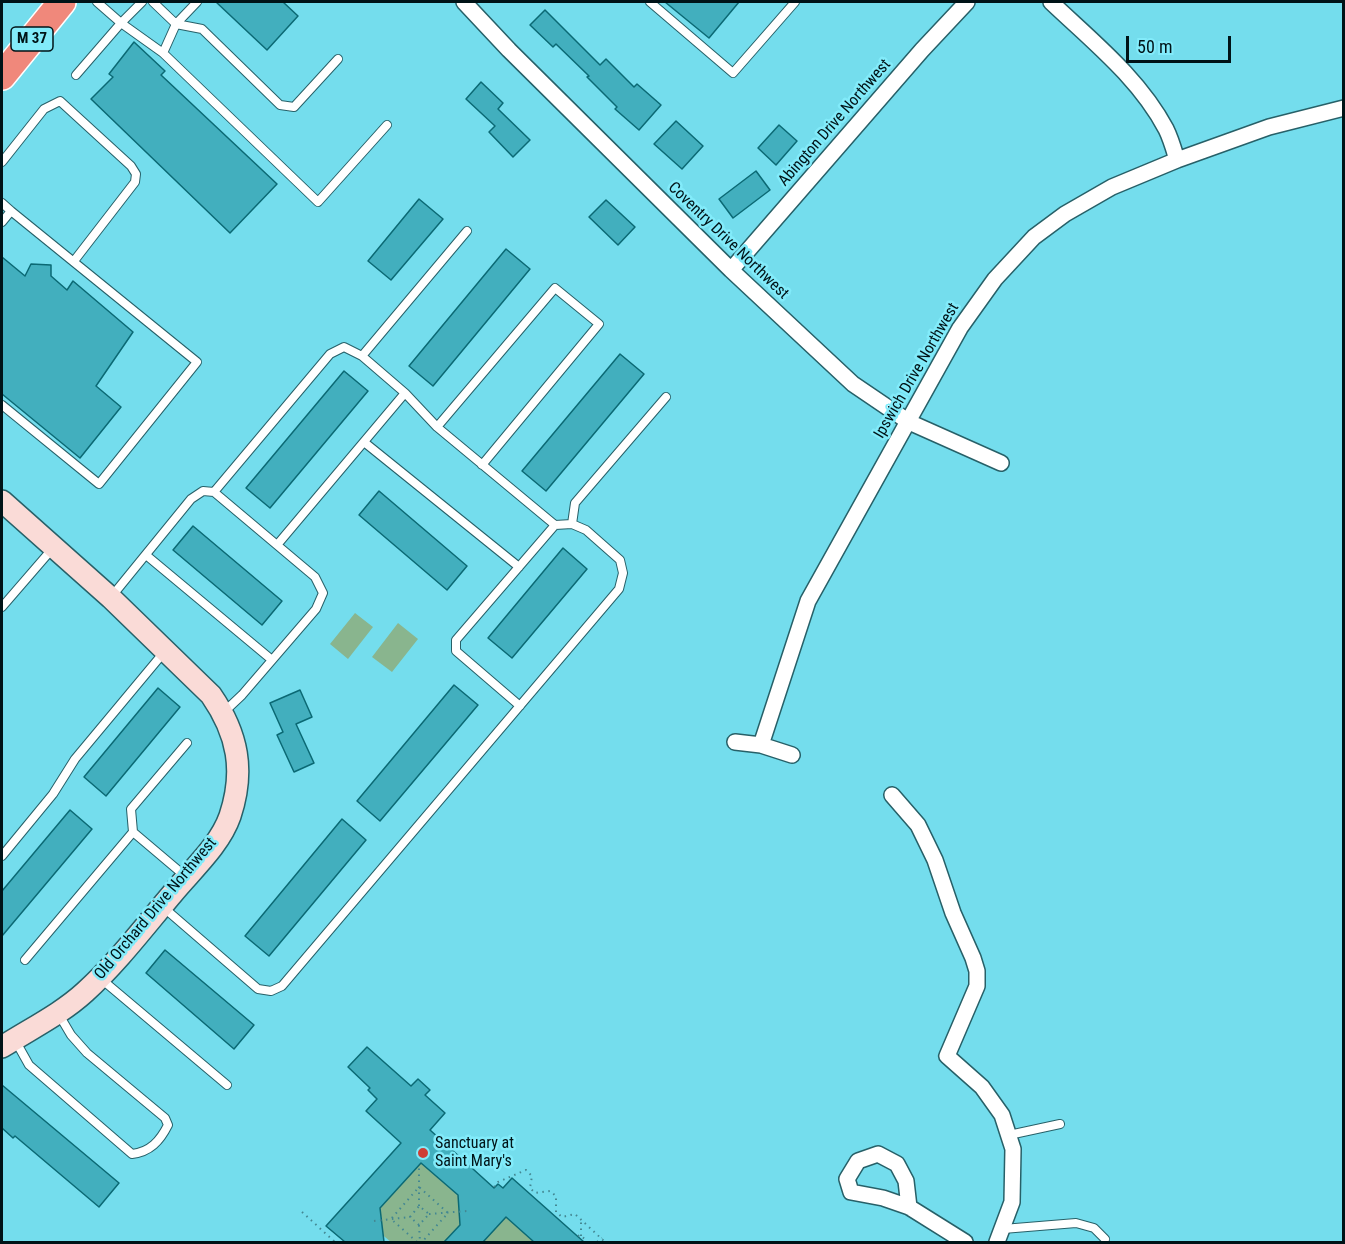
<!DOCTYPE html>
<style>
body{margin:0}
#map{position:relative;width:1345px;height:1244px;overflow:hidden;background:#74dded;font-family:"Roboto Condensed",sans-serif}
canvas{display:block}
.frame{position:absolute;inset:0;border:3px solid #001317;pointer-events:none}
.scale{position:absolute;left:1126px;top:36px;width:105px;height:27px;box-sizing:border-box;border:3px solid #001317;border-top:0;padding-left:8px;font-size:18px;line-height:21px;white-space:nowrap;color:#001317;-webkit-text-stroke:4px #82ebfa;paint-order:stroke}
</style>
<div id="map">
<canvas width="1345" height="1244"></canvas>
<div class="frame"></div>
<div class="scale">50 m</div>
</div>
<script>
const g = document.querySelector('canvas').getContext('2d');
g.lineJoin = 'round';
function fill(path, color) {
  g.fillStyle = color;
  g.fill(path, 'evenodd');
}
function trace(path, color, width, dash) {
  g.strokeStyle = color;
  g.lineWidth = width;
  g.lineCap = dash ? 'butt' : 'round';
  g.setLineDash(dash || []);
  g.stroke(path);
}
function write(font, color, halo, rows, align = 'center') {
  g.font = font + ' "Roboto Condensed",sans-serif';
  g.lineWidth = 5;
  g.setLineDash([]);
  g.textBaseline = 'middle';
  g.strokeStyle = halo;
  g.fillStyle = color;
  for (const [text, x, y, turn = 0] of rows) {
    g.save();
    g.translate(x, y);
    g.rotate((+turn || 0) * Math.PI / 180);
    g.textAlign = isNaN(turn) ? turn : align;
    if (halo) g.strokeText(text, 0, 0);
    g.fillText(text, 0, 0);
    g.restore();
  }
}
fill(new Path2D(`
 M 355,613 L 373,627 L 348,659 L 330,644 Z
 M 398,623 L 418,639 L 392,672 L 372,657 Z
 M 421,1163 L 469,1205 L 459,1207 L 460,1216 L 469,1215 L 444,1242 L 391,1242 L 373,1227 L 382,1225 L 381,1216 L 372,1217 Z
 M 506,1217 L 534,1242 L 483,1242 Z`), '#89b58e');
const building = new Path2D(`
 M 216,2 L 283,2 L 298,16 L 267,50 Z
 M 665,2 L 739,2 L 709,38 Z
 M 545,10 L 600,65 L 606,59 L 634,87 L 637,84 L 661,105 L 639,130 L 615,109 L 617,107 L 587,77 L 589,76 L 556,44 L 553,47 L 530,25 Z
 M 134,42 L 165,71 L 161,75 L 277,184 L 230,233 L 91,99 L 113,77 L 109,74 Z
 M 481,82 L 503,103 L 498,109 L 530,140 L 513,157 L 489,132 L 495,126 L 466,99 Z
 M 676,121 L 703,146 L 682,169 L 654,144 Z
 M 779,125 L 797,141 L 776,165 L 758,148 Z
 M 756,171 L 770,190 L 733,218 L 719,199 Z
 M 419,199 L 443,219 L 391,280 L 368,261 Z
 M 606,200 L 635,227 L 618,245 L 589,217 Z
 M 506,249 L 530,269 L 433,386 L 409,366 Z
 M 2,257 L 25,276 L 31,264 L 51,265 L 51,276 L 67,290 L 73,281 L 133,332 L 96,386 L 121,407 L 80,458 L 2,394 Z
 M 620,354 L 644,374 L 546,491 L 522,471 Z
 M 344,371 L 368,391 L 270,508 L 246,488 Z
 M 379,491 L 467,566 L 447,590 L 359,515 Z
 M 193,526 L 282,601 L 262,625 L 173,550 Z
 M 563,548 L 587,569 L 512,658 L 488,638 Z
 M 454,685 L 478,705 L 380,821 L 357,801 Z
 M 158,688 L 180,707 L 106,796 L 84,777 Z
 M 300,690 L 312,717 L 296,724 L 314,763 L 294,772 L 277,735 L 283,732 L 270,703 Z
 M 70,810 L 92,829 L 2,936 L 2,891 Z
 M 342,819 L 366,840 L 269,956 L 245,936 Z
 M 165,950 L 254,1025 L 234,1049 L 146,973 Z
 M 367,1047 L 411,1086 L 418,1079 L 430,1090 L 425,1095 L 445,1113 L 430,1130 L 494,1188 L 498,1184 L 503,1188 L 512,1178 L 584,1242 L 534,1242 L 506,1217 L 483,1242 L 444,1242 L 460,1225 L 458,1195 L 421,1163 L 380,1208 L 384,1242 L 345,1242 L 326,1226 L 401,1143 L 366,1111 L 377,1099 L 368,1090 L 370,1088 L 348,1067 Z
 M 2,1085 L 119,1183 L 99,1207 L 15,1136 L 13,1138 L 2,1128 Z`);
fill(building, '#42afbe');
trace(building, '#0b6974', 1.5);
const lane = new Path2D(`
 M 142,2 L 121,23 L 163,53
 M 153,2 L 176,24 L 197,2
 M 650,2 L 733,73 L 795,2
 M 338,59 L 294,107 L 280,105 L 202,29 L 176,24 L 163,53 L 318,202 L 387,125
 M 76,75 L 121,23 L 97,2
 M 2,162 L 44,109 L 60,101 L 131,166 L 136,174 L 135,182 L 74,261
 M 2,203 L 11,211
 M 2,222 L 11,211 L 197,362 L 99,484 L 2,405
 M 362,356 L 467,231
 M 437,427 L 555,288 L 599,324 L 482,465
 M 364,442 L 519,567
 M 214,492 L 330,354 L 344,347 L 362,356 L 405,393 L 437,427 L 555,525
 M 572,524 L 575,503 L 666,397
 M 277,545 L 405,393
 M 146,555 L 272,660
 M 112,596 L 191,499 L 203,491 L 214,492 L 315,577 L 323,593 L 316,609 L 242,695 L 224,712
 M 2,607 L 53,548
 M 133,832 L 131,809 L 187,743
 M 2,856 L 53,794 L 75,759 L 165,651
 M 163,907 L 258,989 L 271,991 L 282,986 L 619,589 L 623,573 L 620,560 L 586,530 L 572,524 L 555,525 L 456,640 L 456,651 L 520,706
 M 25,960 L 133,832 L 185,876
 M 100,978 L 227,1085
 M 15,1040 L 29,1065 L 132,1154 C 150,1152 160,1141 168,1125 L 165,1118 L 87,1053 L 71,1035 L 58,1013
 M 1009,1135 L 1060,1124
 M 1003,1229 L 1076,1223 L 1094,1228 L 1105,1239`);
const street = new Path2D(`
 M 464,2 L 509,50 L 731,270 L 853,384 L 909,422 L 1001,463
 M 1051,2 C 1092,41 1139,78 1166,129 C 1171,139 1174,150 1177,160
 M 731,270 L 922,50 L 967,2
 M 735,742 L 761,745 L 792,755
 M 761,745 L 808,601 L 960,328 L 995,279 L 1034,237 L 1065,214 L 1112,187 L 1177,160 L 1269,127 L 1344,108
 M 892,795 L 918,825 L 935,860 L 953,913 L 973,958 L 977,971 L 977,986 L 947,1056 L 982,1087 L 1002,1115 L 1013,1149 L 1012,1202 L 997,1242
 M 909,1207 L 906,1181 L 897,1164 L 878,1154 L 858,1161 L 847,1179 L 851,1192 L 883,1198 L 909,1207 L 965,1242`);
const secondary = new Path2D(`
 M 2,501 L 111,598 L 211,695 C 238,734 245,771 230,816 C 220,845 192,870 173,893 C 145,926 118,962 85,992 C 61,1014 30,1029 2,1047`);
const highway = new Path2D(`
 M 2,76 L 62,2`);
trace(lane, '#276068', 10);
trace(street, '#276068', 18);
trace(secondary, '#276068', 24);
trace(highway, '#fff', 30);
trace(new Path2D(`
 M 494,1187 L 498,1182 L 526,1170 L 532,1176 L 530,1188 L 535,1193 L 550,1191 L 556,1196 L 556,1212 L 562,1217 L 575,1214 L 605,1242
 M 419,1206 L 419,1168
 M 302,1212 L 335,1242
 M 429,1214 L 467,1211
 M 374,1221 L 410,1217
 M 419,1225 L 410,1217 L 419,1206 L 429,1214 L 419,1225 L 420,1242
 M 578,1236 L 580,1235 L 586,1240 L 584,1242
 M 581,1236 L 581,1220
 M 417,1242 L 391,1219 L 419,1187 L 448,1213 L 422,1242
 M 597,1242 L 602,1238`), '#438792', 2, [1.5, 4.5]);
trace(lane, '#fff', 8);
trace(street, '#fff', 15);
trace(secondary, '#fadbd7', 21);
trace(highway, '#f0887b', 27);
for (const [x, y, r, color] of [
 [423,1153,6,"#cd3f36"]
]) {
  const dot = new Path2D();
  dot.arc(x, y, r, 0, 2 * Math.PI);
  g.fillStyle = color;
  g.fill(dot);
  trace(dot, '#82ebfa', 2);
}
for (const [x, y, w] of [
 [32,39,42]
]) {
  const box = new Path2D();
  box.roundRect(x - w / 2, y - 12, w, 24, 4.5);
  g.fillStyle = '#82ebfa';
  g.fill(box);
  trace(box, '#001317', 1.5);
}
write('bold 15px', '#001317', null, [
 ["M 37",32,39]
]);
write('16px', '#001317', '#82ebfa', [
 ["Abington Drive Northwest",835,123,-49],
 ["Coventry Drive Northwest",728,241,44],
 ["Ipswich Drive Northwest",917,371,-60],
 ["Old Orchard Drive Northwest",156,909,-50]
]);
write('16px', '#001317', '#82ebfa', [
 ["Sanctuary at",435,1144],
 ["Saint Mary's",435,1162]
], 'left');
</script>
